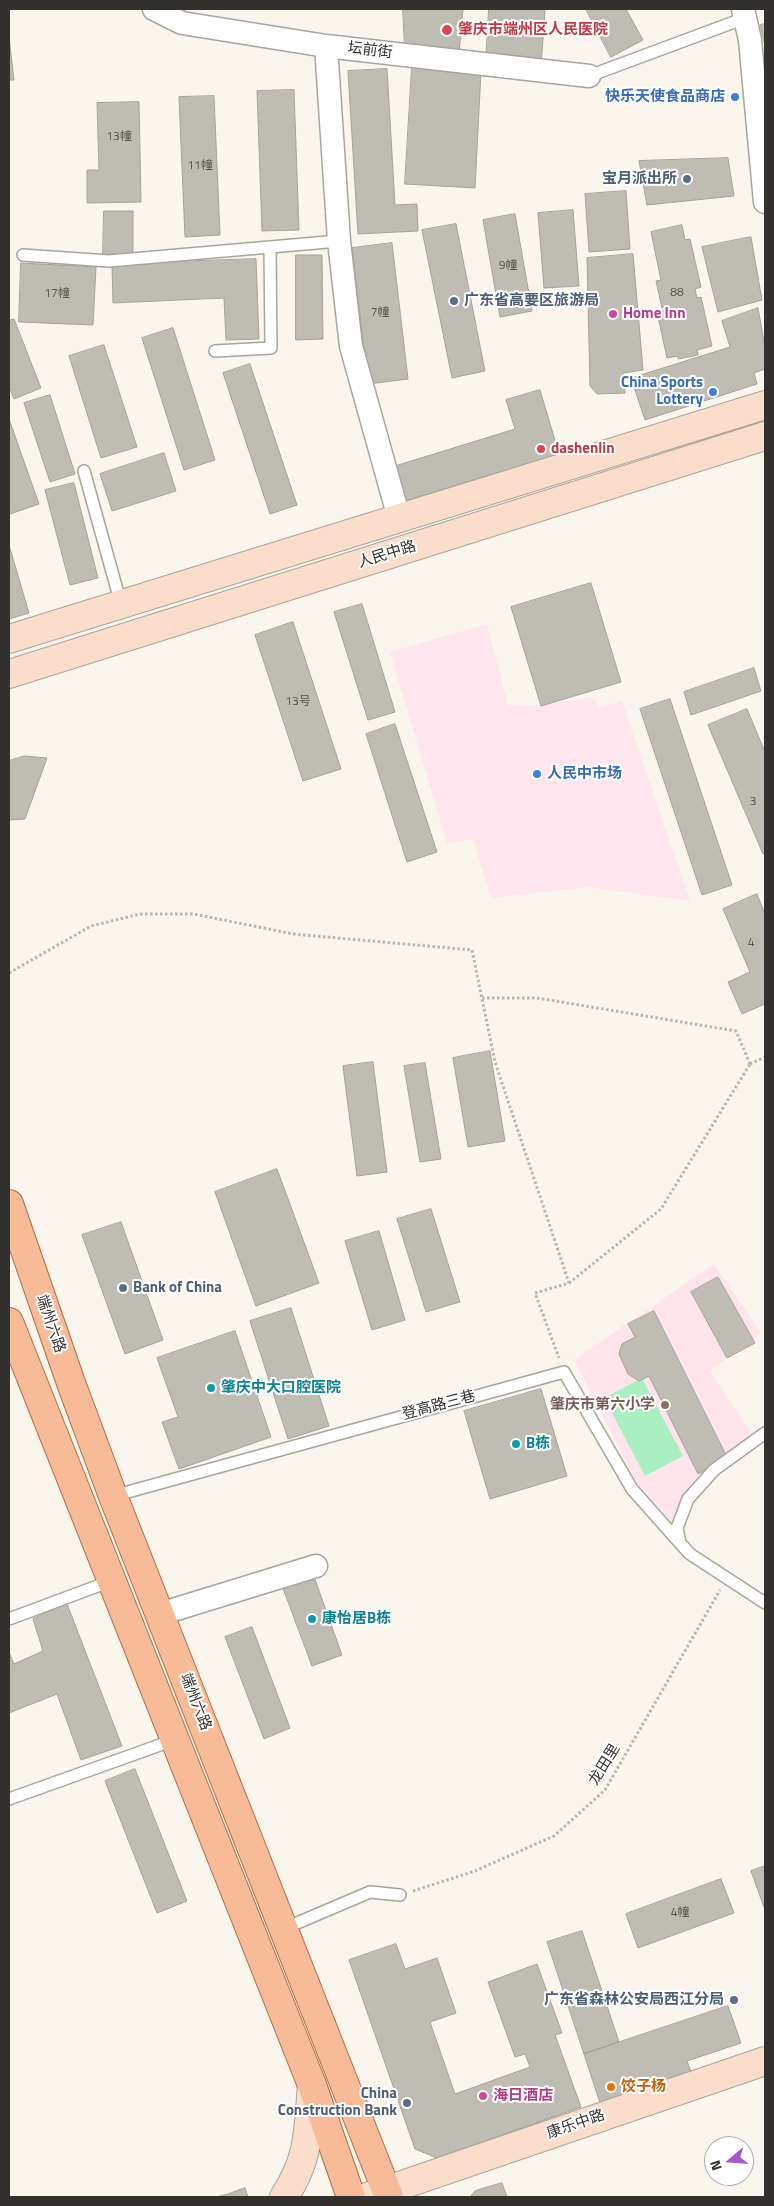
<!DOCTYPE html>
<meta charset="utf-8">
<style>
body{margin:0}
#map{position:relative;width:774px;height:2206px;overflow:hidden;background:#faf6ed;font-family:"Titillium Web",sans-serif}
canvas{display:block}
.frame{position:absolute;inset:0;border:10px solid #32312d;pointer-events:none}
.north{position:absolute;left:704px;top:2136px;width:50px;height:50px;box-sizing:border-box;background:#fff;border:1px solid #adadab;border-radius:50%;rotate:252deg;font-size:14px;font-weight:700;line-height:20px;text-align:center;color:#32312d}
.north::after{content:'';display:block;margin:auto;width:18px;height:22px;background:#a25acd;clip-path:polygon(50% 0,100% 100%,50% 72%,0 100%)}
</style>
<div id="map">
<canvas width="774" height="2206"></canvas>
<div class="frame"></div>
<div class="north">N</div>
</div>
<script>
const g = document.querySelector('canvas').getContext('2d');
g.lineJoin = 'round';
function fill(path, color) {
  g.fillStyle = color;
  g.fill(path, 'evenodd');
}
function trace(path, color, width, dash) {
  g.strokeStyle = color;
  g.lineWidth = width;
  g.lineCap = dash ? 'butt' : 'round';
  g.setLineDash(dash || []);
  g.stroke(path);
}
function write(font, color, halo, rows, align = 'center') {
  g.font = font + ' "Titillium Web","Noto Sans SC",sans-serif';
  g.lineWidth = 4;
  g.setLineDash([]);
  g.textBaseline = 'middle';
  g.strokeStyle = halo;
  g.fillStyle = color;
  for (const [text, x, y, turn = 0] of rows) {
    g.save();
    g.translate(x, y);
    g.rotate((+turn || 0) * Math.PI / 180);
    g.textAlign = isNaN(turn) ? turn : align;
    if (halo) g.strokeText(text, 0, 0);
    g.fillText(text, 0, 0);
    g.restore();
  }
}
fill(new Path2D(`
 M 487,624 L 508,705 L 533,706 L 594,697 L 599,708 L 622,701 L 690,901 L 588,887 L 491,898 L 473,839 L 447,843 L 390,652 Z`), '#fee5ee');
fill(new Path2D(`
 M 714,1264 L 761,1333 L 710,1371 L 756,1440 L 688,1499 L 677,1528 L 635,1480 L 574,1360 Z`), '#ffe4eb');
fill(new Path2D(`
 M 642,1378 L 683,1456 L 645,1476 L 604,1398 Z`), '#a8f0c1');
const building = new Path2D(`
 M 403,9 L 463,9 L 459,53 L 405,49 Z
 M 489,9 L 545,9 L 541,67 L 486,63 Z
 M 586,9 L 626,9 L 643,40 L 611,57 Z
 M 765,24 L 765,45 L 760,25 Z
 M 9,37 L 14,80 L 9,80 Z
 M 412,67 L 481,71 L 475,188 L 405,184 Z
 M 387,69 L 395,205 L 417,204 L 418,231 L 358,234 L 348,71 Z
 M 294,90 L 299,230 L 262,231 L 257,91 Z
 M 214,96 L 220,235 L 185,237 L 179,97 Z
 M 139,102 L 141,202 L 87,203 L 87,170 L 99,170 L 97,103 Z
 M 728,158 L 734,196 L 647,205 L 639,161 Z
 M 626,191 L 630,249 L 589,252 L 585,194 Z
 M 573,210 L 579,286 L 544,288 L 538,213 Z
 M 104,211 L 133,211 L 133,254 L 103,254 Z
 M 515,214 L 532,311 L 500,317 L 483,220 Z
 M 456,224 L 485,371 L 452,378 L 422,230 Z
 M 682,225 L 685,240 L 690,239 L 701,287 L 695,289 L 697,298 L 701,297 L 712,346 L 697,350 L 698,355 L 678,359 L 678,356 L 667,358 L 657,312 L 667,310 L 666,307 L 662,308 L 656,281 L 661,280 L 651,232 Z
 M 751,237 L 762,300 L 718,312 L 702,247 Z
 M 392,243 L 408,379 L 368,384 L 352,248 Z
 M 633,254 L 643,370 L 623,373 L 625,393 L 597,394 L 590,386 L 587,258 Z
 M 296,255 L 322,255 L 323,339 L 296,340 Z
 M 256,259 L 259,339 L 226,340 L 224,298 L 113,303 L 112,264 Z
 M 21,263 L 96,267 L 93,325 L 19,322 Z
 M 758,308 L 765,347 L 765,369 L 754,373 L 757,384 L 645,420 L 631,378 L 730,347 L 722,321 Z
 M 14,319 L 41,388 L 14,399 L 9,386 L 9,321 Z
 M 173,328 L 215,460 L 184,470 L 142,338 Z
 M 104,345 L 137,447 L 101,458 L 69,356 Z
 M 250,364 L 297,505 L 270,514 L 223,373 Z
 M 540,390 L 559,454 L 405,501 L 395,466 L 515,429 L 506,400 Z
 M 50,395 L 75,474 L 50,482 L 24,403 Z
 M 9,419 L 39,504 L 10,514 L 9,512 Z
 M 164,453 L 176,491 L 112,511 L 100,474 Z
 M 74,483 L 98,578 L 70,585 L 45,490 Z
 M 9,545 L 29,613 L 9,619 Z
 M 591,583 L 621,682 L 541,706 L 511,607 Z
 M 362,604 L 395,712 L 368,720 L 334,612 Z
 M 293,622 L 341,769 L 303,781 L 255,635 Z
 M 754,668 L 761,691 L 691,715 L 684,692 Z
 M 670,699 L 732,885 L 702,895 L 640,709 Z
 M 747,709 L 765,752 L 765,853 L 763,854 L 708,725 Z
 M 395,724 L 437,852 L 407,862 L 366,734 Z
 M 24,756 L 47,758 L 25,819 L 9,820 L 9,761 Z
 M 757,894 L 765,914 L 765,1004 L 742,1014 L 728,982 L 750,972 L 723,909 Z
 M 490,1051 L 505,1141 L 468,1147 L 453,1058 Z
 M 373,1062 L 387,1172 L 357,1176 L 343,1066 Z
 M 425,1063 L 441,1159 L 420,1162 L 404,1066 Z
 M 277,1169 L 319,1283 L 256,1306 L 215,1192 Z
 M 431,1209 L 460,1302 L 426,1312 L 397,1219 Z
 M 121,1222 L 163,1340 L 125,1354 L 82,1235 Z
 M 379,1231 L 405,1320 L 372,1330 L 345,1241 Z
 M 718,1277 L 755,1343 L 727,1358 L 691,1292 Z
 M 291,1308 L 329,1426 L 288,1439 L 250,1321 Z
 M 654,1311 L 728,1459 L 698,1474 L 649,1376 L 639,1381 L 628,1374 L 619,1354 L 622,1344 L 635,1337 L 628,1324 Z
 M 235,1331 L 271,1437 L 179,1469 L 162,1422 L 178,1417 L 157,1358 Z
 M 541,1389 L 567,1476 L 490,1499 L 464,1411 Z
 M 312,1571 L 342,1655 L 312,1666 L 281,1583 Z
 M 67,1604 L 122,1746 L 81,1760 L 57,1694 L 9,1713 L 9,1652 L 14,1664 L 43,1651 L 33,1619 Z
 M 252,1627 L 290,1728 L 264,1739 L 225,1637 Z
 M 135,1769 L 187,1901 L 157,1913 L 105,1781 Z
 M 765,1866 L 765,1910 L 751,1871 Z
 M 721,1879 L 734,1913 L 638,1948 L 626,1914 Z
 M 582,1931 L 619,2042 L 584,2054 L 547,1942 Z
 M 396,1944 L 405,1969 L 437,1958 L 456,2013 L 430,2022 L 455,2094 L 530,2067 L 525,2054 L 515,2057 L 488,1982 L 537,1964 L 562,2033 L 555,2035 L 581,2107 L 437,2158 L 415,2149 L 349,1960 Z
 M 728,2006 L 741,2043 L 687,2061 L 691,2072 L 600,2103 L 584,2054 Z
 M 502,2183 L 507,2197 L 470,2197 L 475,2191 Z
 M 245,2188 L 248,2197 L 216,2197 L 228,2194 Z`);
fill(building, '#bfbcb3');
trace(building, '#a5a29a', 1);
const lane = new Path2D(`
 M 589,76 L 745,18
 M 23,255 L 109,261 L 339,241
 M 215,351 L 271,348 L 270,247
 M 84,471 L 121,604
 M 765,1433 L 714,1470 L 688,1499 L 677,1528 L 680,1543 L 690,1554 L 765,1603
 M 113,1496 L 564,1372 L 632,1489 L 680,1543
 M 9,1619 L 111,1581
 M 9,1799 L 174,1740
 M 283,1929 L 370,1892 L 400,1895`);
const street = new Path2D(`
 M 154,9 L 182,23 L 326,46 L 589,76
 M 743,9 L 750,40 L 765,202
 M 326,46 L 339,241 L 351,346 L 399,518
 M 160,1614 L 316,1566`);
const secondary = new Path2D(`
 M 9,639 L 765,405
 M 9,674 L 765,436
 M 284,2197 C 310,2158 308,2130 312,2085
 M 367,2197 L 765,2061`);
const primary = new Path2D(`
 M 9,1204 L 71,1383 L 113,1496 L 389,2197
 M 9,1322 L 312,2085 L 351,2197`);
trace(lane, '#a8a59d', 14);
trace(street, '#a8a59d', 25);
trace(secondary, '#a8a59d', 30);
trace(primary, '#af6d46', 30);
trace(new Path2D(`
 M 9,973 L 91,926 L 140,914 L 194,914 L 293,934 L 472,950 L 495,1062 L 569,1283 L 535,1293 L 559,1358
 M 482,998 L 537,998 L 736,1031 L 750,1064
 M 750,1064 L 765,1057
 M 569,1283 L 661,1209 L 750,1064
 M 413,1891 L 475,1871 L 554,1836 L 605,1790 L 720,1590`), '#b9b6ae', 3, [2.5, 2.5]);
trace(lane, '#fff', 11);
trace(street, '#fff', 22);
trace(secondary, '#fbddcc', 28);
trace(primary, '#f8bb98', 28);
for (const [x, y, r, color] of [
 [447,30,6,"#e0444e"],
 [735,97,5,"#3f7fe0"],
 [687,179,5,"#5c6f8a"],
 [454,301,5,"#5c6f8a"],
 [613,314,5,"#d1479c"],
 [713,392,5,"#3f7fe0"],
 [541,449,5,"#e0444e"],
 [537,774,5,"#3f7fe0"],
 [123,1288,5,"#5c6f8a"],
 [211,1388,5,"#0f9aa8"],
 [665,1405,5,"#8d6e63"],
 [516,1444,5,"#0f9aa8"],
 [312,1619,5,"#0f9aa8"],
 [734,2000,5,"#5c6f8a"],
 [611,2087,5,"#e8710a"],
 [483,2096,5,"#d1479c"],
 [407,2103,5,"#5c6f8a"]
]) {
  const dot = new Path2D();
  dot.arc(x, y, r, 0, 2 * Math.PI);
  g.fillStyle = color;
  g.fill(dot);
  trace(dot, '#fff', 2);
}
write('12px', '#55544e', null, [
 ["13幢",119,137],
 ["11幢",200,166],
 ["9幢",508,266],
 ["88",677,293],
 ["17幢",57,294],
 ["7幢",380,313],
 ["13号",298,702],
 ["3",753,802],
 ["4",751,943],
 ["4幢",680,1913]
]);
write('bold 15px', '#be3a42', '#fff', [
 ["肇庆市端州区人民医院",458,30],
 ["dashenlin",551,449]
], 'left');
write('15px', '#32312d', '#fff', [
 ["坛前街",370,51,7],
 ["人民中路",387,555,-17],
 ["端州六路",50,1324,71],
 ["登高路三巷",439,1406,-15],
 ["端州六路",195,1702,69],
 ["龙田里",605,1765,-58],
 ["康乐中路",576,2125,-19]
]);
write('bold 15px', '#366cbe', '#fff', [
 ["快乐天使食品商店",725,97],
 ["China Sports",703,383],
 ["Lottery",703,400],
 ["人民中市场",547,774,"left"]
], 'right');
write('bold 15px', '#4e5e75', '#fff', [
 ["宝月派出所",677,179],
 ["广东省高要区旅游局",464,301,"left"],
 ["Bank of China",133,1288,"left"],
 ["广东省森林公安局西江分局",724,2000],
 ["China",397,2094],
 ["Construction Bank",397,2111]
], 'right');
write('bold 15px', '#b23c85', '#fff', [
 ["Home Inn",623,314],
 ["海日酒店",493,2096]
], 'left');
write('bold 15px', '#0d838f', '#fff', [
 ["肇庆中大口腔医院",221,1388],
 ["B栋",526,1444],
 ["康怡居B栋",322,1619]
], 'left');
write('bold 15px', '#785e54', '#fff', [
 ["肇庆市第六小学",655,1405]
], 'right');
write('bold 15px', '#c56008', '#fff', [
 ["饺子杨",621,2087]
], 'left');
</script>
